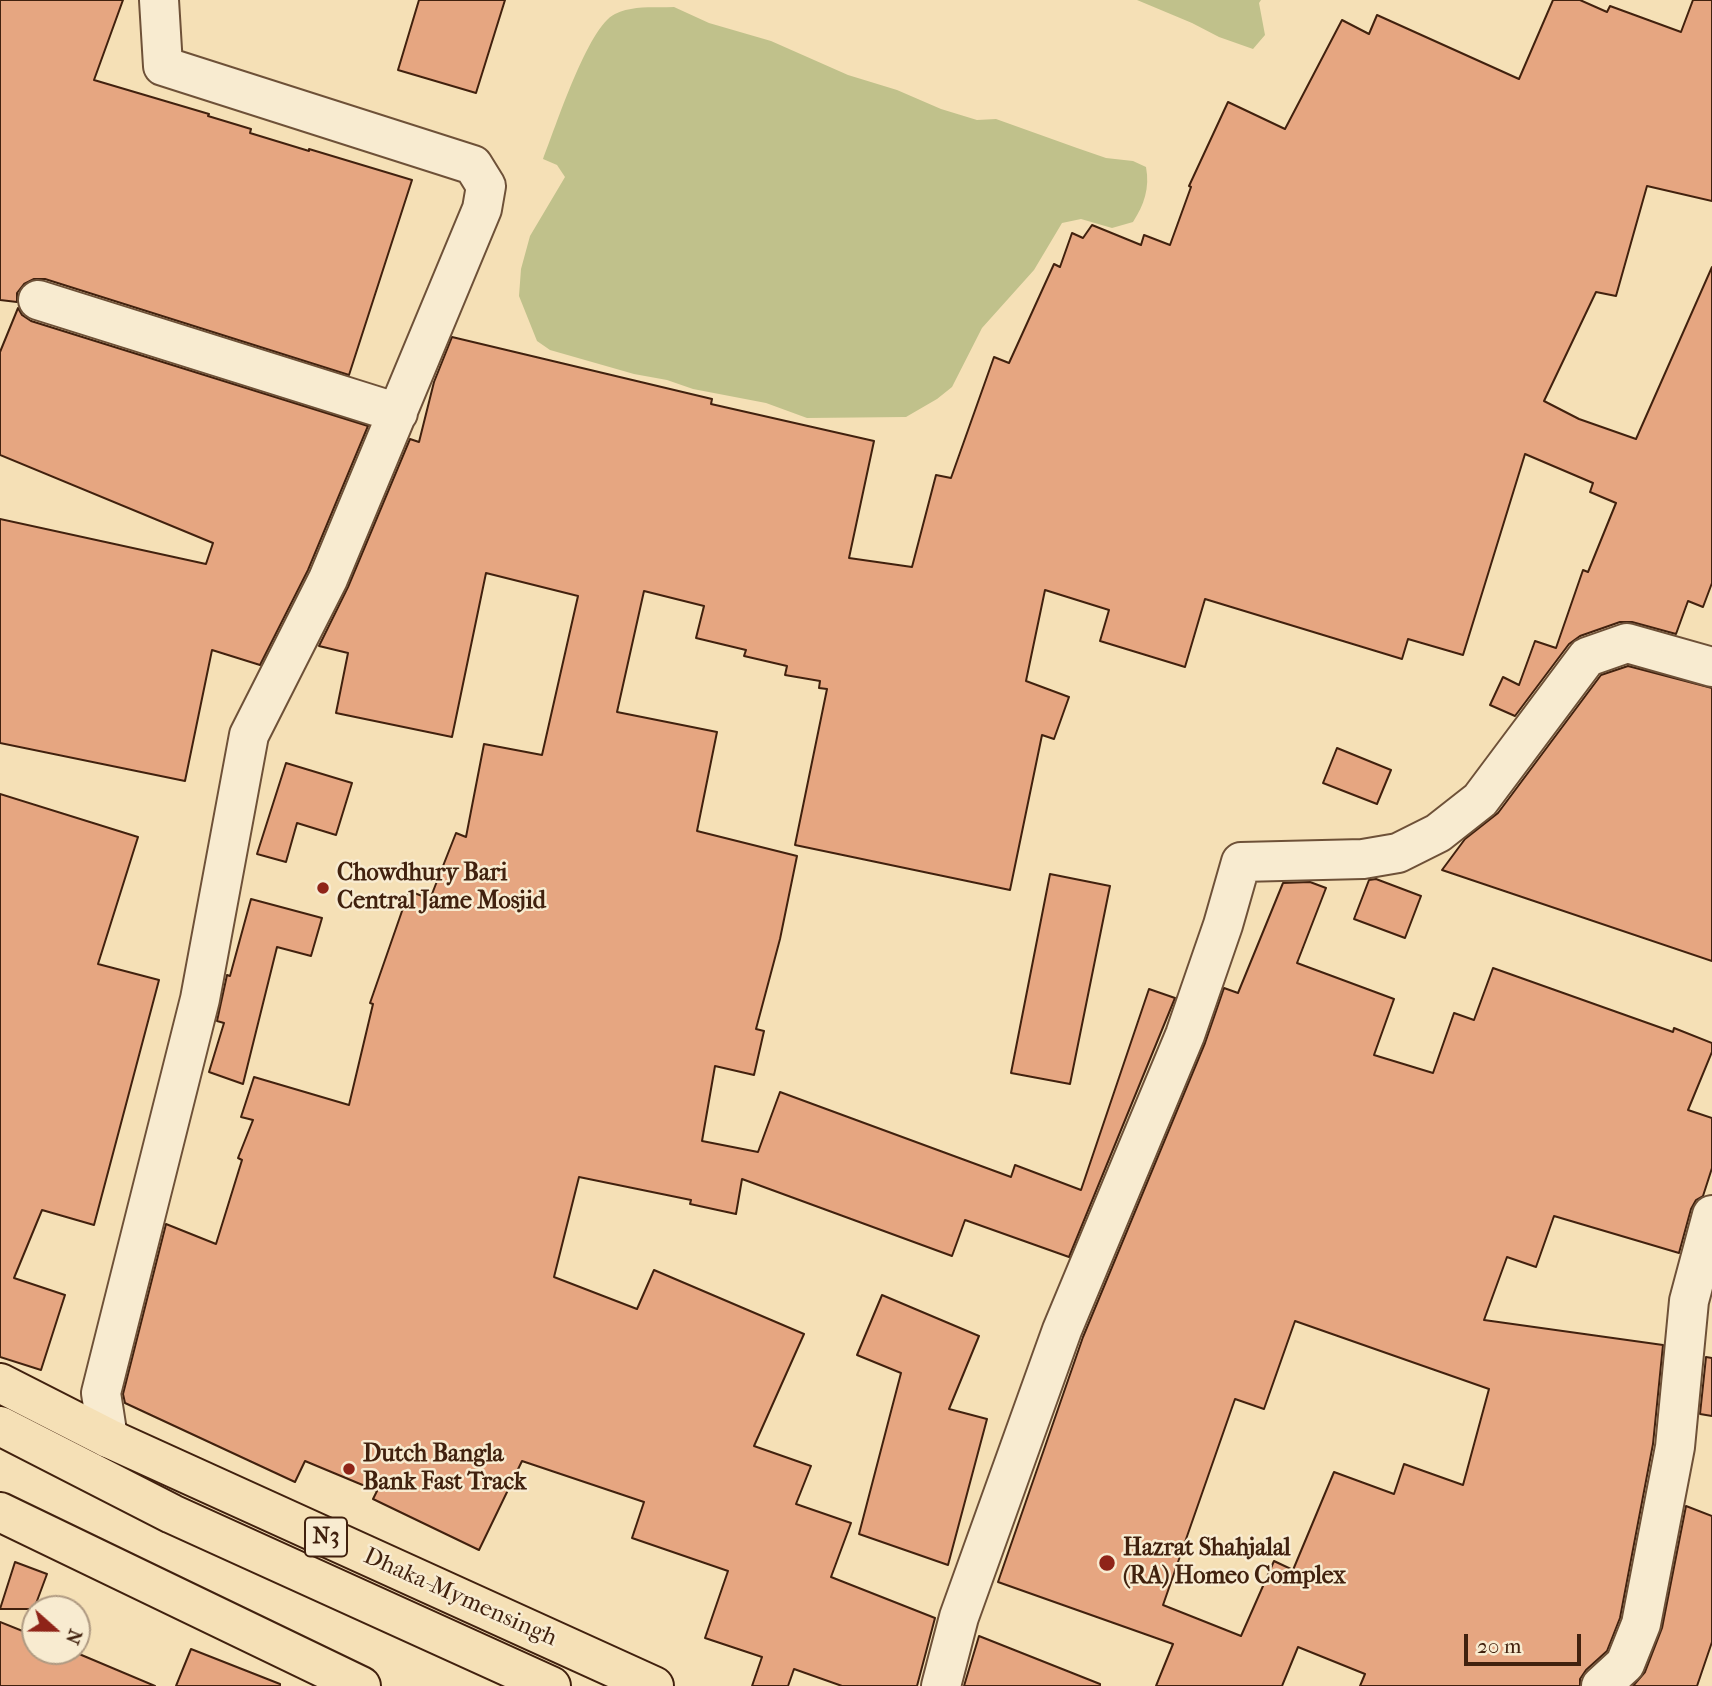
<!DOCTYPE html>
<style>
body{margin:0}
#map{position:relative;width:1712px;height:1686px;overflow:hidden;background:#f5e0b6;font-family:"IM FELL French Canon",serif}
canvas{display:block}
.north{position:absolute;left:21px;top:1595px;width:70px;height:70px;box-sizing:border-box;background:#f8ebd0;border:2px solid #af9a82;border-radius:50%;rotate:111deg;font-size:19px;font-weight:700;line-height:28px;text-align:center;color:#41210e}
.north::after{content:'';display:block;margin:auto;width:24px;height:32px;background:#8f2418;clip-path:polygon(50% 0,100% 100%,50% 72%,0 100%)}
.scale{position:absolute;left:1464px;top:1634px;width:117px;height:32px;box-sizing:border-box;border:4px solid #41210e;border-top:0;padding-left:9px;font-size:21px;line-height:24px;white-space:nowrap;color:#41210e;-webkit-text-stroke:5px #f8ebd0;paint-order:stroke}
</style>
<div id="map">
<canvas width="1712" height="1686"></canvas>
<div class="north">N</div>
<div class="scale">20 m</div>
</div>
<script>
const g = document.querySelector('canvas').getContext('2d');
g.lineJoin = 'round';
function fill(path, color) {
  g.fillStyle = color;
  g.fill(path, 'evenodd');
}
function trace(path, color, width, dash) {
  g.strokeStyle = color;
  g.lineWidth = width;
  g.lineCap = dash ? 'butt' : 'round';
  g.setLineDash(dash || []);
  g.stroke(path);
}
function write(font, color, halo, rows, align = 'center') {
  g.font = font + ' "IM FELL French Canon",serif';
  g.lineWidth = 5;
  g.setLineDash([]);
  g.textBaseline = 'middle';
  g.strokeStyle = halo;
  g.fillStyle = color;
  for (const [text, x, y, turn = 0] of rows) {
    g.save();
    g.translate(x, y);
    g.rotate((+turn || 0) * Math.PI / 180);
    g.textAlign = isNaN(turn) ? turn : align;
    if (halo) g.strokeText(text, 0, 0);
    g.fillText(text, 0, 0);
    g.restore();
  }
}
fill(new Path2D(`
 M 1137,0 L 1261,0 L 1259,3 L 1265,35 L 1253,49 L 1219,37 L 1192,23 Z
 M 674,7 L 709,23 L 771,41 L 848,75 L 897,90 L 941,109 L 977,120 L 996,119 L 1077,148 L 1106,158 L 1133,161 L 1146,167 C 1150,188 1144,205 1133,222 L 1112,228 L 1081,219 L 1062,223 L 1034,270 L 982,328 L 952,387 L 937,399 L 906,417 L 807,418 L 766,403 L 693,389 L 667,380 L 634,374 L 550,350 L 537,341 L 519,296 L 521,269 L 530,236 L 565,177 L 557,165 L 543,159 C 555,129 588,26 615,14 C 633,5 655,8 674,7 Z`), '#c0c18b');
const building = new Path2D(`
 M 0,0 L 123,0 L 94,80 L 209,114 L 208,116 L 251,129 L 250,133 L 309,151 L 309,149 L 412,180 L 349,375 L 45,279 L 34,279 L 24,284 L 17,293 L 17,302 L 0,300 Z
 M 419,0 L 505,0 L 476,93 L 398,70 Z
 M 1553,0 L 1580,0 L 1607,12 L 1610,6 L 1681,32 L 1693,0 L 1712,0 L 1712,201 L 1647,186 L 1616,296 L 1596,292 L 1544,401 L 1579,419 L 1636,439 L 1712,267 L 1712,583 L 1703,607 L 1688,601 L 1676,634 L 1632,622 L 1620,622 L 1580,636 L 1569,644 L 1515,716 L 1490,705 L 1503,677 L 1519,685 L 1535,641 L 1556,648 L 1583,570 L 1588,572 L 1616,503 L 1590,492 L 1593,483 L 1525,454 L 1463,655 L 1408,639 L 1402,659 L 1205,599 L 1185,667 L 1100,641 L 1109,610 L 1045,590 L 1026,681 L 1069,697 L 1054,739 L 1042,735 L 1010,890 L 795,845 L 827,689 L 819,688 L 820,681 L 785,675 L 787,666 L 744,656 L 746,650 L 696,638 L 704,606 L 644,591 L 617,712 L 717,732 L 697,831 L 797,856 L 780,939 L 756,1029 L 764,1031 L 754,1075 L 715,1066 L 702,1141 L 758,1152 L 780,1092 L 1011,1177 L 1015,1165 L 1081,1190 L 1149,989 L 1175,998 L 1069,1257 L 965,1220 L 952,1256 L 742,1179 L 736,1214 L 690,1204 L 691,1200 L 579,1177 L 554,1277 L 637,1309 L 654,1270 L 804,1334 L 754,1446 L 811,1466 L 796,1504 L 851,1523 L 831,1577 L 935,1618 L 917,1686 L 842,1686 L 794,1669 L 788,1686 L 752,1686 L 762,1657 L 705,1638 L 728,1571 L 632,1538 L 644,1502 L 522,1461 L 479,1550 L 373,1499 L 377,1491 L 305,1461 L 295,1482 L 125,1403 L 123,1394 L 166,1224 L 216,1244 L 242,1160 L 238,1158 L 253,1120 L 241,1117 L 254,1077 L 349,1105 L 373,1004 L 370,1003 L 409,891 L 430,899 L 456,833 L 466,837 L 484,744 L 542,755 L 578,596 L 486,573 L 452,737 L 336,713 L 348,653 L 319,646 L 348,587 L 410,439 L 419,442 L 434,382 L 452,337 L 712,399 L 711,404 L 874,441 L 849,558 L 912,567 L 936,475 L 951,478 L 994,357 L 1009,363 L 1054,264 L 1060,267 L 1072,233 L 1083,238 L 1092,225 L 1141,245 L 1144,235 L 1170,245 L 1191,187 L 1189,186 L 1228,102 L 1285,129 L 1342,20 L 1369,34 L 1377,15 L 1519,79 Z
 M 18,308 L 22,315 L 31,321 L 368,426 L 308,570 L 260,665 L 212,650 L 185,781 L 0,743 L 0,519 L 206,564 L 213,543 L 0,455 L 0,352 Z
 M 1628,666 L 1712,688 L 1712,961 L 1442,870 L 1465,839 L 1498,813 L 1601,675 Z
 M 1337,748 L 1391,770 L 1377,804 L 1323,783 Z
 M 286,763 L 352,783 L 336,835 L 297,823 L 286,862 L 257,854 Z
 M 0,794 L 138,837 L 98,964 L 159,980 L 94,1225 L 42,1210 L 14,1278 L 65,1295 L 41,1370 L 0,1357 Z
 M 1050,874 L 1110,886 L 1070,1084 L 1011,1073 Z
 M 1376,879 L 1421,896 L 1405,938 L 1354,919 L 1369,880 Z
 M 1310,882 L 1326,888 L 1297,963 L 1394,999 L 1374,1055 L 1433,1073 L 1454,1013 L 1474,1020 L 1493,968 L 1673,1032 L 1674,1028 L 1712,1043 L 1712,1052 L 1688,1110 L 1712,1118 L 1712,1168 L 1703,1196 L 1696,1200 L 1691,1209 L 1679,1253 L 1554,1216 L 1536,1267 L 1507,1257 L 1484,1320 L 1663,1345 L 1653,1444 L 1620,1618 L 1607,1651 L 1586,1670 L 1580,1679 L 1580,1686 L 1360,1686 L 1365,1674 L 1298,1647 L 1282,1686 L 1156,1686 L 1173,1644 L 998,1582 L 1083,1337 L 1205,1043 L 1224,988 L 1238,993 L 1283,883 ZM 1295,1321 L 1489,1389 L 1463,1485 L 1404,1464 L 1394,1494 L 1334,1472 L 1293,1570 L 1274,1561 L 1241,1636 L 1163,1605 L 1235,1399 L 1264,1409 Z
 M 251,899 L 322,918 L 311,956 L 277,947 L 243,1084 L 209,1072 L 224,1023 L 217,1021 L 227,975 L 230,976 Z
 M 882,1295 L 979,1336 L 949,1409 L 987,1419 L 948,1565 L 859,1534 L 901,1373 L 857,1355 Z
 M 1706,1357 L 1712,1358 L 1712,1416 L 1700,1414 Z
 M 1686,1506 L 1712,1516 L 1712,1642 L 1697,1686 L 1633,1686 L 1645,1672 L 1662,1628 Z
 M 15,1562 L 47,1574 L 34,1609 L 0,1609 Z
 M 0,1622 L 35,1636 L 35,1651 L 72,1651 L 155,1686 L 0,1686 Z
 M 979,1636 L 1100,1684 L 1100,1686 L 964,1686 Z
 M 191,1649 L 280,1684 L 280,1686 L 176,1686 Z`);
fill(building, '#e6a681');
trace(building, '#41210e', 2);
const minor = new Path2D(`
 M 38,300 L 398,413
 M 108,1438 L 101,1393 L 200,999 L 249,735 L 328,579 L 482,209 L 486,186 L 473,165 L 163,66 L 159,0
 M 941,1686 L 959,1617 L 1062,1330 L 1185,1035 L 1223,925 L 1241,862 L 1363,859 L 1398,853 L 1438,833 L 1480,800 L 1587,657 L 1627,643 L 1712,667
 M 1601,1686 L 1625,1664 L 1641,1624 L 1675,1447 L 1689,1301 L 1712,1215`);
const trunk = new Path2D(`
 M 0,1383 L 108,1438 L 654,1686
 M 0,1512 L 361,1686`);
const motorway = new Path2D(`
 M 0,1426 L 172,1514 L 551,1686`);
trace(minor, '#6e5138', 42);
trace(trunk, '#41210e', 42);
trace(motorway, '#41210e', 42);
trace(minor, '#f8ebd0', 38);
trace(trunk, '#f5e0b6', 38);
trace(motorway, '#f5e0b6', 38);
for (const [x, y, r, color] of [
 [323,888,7,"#8f2418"],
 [349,1469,7,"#8f2418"],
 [1107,1563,9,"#8f2418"]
]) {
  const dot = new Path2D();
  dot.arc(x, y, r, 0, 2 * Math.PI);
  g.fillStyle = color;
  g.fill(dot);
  trace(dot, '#f8ebd0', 2.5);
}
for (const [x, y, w] of [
 [326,1537,42]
]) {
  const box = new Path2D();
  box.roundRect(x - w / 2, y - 19.5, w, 39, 5);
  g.fillStyle = '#f8ebd0';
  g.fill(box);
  trace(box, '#41210e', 2);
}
write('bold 23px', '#41210e', null, [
 ["N3",326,1537]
]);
write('bold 24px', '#41210e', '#f8ebd0', [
 ["Chowdhury Bari",337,874],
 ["Central Jame Mosjid",337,902],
 ["Dutch Bangla",363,1455],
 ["Bank Fast Track",363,1483],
 ["Hazrat Shahjalal",1123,1549],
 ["(RA) Homeo Complex",1123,1577]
], 'left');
write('24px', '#41210e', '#f8ebd0', [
 ["Dhaka-Mymensingh",460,1598,24]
]);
</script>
